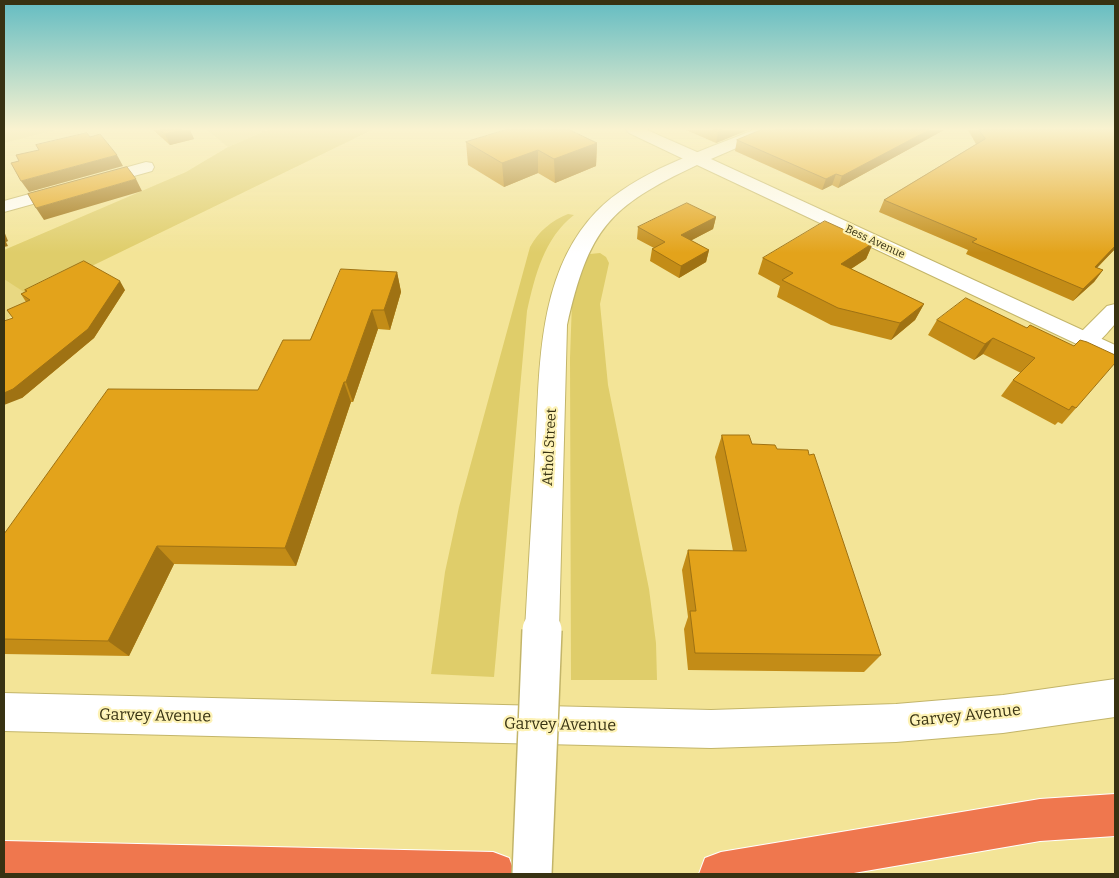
<!DOCTYPE html>
<style>
body{margin:0}
#map{position:relative;width:1119px;height:878px;overflow:hidden;background:#f3e497;font-family:Bitter,serif}
canvas{display:block}
.frame{position:absolute;inset:0;border:5px solid #383212;pointer-events:none}
</style>
<div id="map">
<canvas width="1119" height="878"></canvas>
<div class="frame"></div>
</div>
<script>
const g = document.querySelector('canvas').getContext('2d');
g.lineJoin = 'round';
function fill(path, color) {
  g.fillStyle = color;
  g.fill(path, 'evenodd');
}
function trace(path, color, width, dash) {
  g.strokeStyle = color;
  g.lineWidth = width;
  g.lineCap = dash ? 'butt' : 'round';
  g.setLineDash(dash || []);
  g.stroke(path);
}
function write(font, color, halo, rows, align = 'center') {
  g.font = font + ' Bitter,serif';
  g.lineWidth = 4.5;
  g.setLineDash([]);
  g.textBaseline = 'middle';
  g.strokeStyle = halo;
  g.fillStyle = color;
  for (const [text, x, y, turn = 0] of rows) {
    g.save();
    g.translate(x, y);
    g.rotate((+turn || 0) * Math.PI / 180);
    g.textAlign = isNaN(turn) ? turn : align;
    if (halo) g.strokeText(text, 0, 0);
    g.fillText(text, 0, 0);
    g.restore();
  }
}
fill(new Path2D(`
 M 4,130 L 56,130 L 4,143 Z
 M 207,130 L 267,130 L 228,147 Z
 M 5,278 L 30,296 L 4,323 L 4,279 Z`), '#e8d882');
fill(new Path2D(`
 M 267,130 L 372,130 L 30,296 L 4,279 L 4,250 L 186,172 L 228,147 Z
 M 568,214 L 574,215 C 544,238 535,276 527,311 L 494,677 L 431,674 L 445,572 L 459,507 L 530,247 C 539,231 551,221 568,214 Z
 M 600,253 L 606,257 L 609,263 L 600,304 L 608,385 L 649,589 L 656,643 L 657,680 L 571,680 L 570,358 L 572,302 L 579,275 L 590,254 Z`), '#dfcd6a');
const street = new Path2D(`
 M 626,130 L 647,130 L 706,156 L 708,160 L 706,164 L 694,164 L 629,133 Z
 M 146,162 L 152,163 L 154,167 L 152,171 L 4,212 L 4,201 Z
 M 1115,304 L 1115,324 C 1104,336 1096,350 1078,345 L 1074,340 L 1078,335 L 1107,306 Z
 M 1115,679 L 1115,717 L 1003,733 L 896,742 L 711,748 L 4,731 L 4,693 L 711,710 L 896,704 L 1003,695 Z`);
const secondary = new Path2D(`
 M 753,130 L 774,130 L 771,133 L 711,159 L 1115,345 L 1115,362 L 697,165 C 608,207 589,229 567,325 L 559,630 L 554,642 L 542,647 L 530,642 L 525,630 C 528,572 532,514 535,456 C 540,374 535,276 596,212 C 634,172 703,151 753,130 Z`);
const highway = new Path2D(`
 M 1115,794 L 1115,836 L 1040,841 L 848,874 L 699,874 L 705,858 L 721,852 L 1040,799 Z
 M 4,841 L 493,852 L 509,858 L 515,874 L 4,874 Z`);
trace(street, '#c3b569', 2);
trace(secondary, '#c3b569', 2);
trace(highway, '#fff', 2);
fill(street, '#fff');
fill(secondary, '#fff');
fill(highway, '#ef774e');
const secondaryBridge = new Path2D(`
 M 532,874 L 542,630`);
trace(secondaryBridge, '#c3b569', 42, []);
trace(secondaryBridge, '#fff', 39);
fill(new Path2D(`
 M 153,130 L 190,130 L 194,139 L 170,145 Z
 M 686,130 L 748,130 L 716,143 Z
 M 761,130 L 944,130 L 838,188 L 832,185 L 822,190 L 735,151 L 737,140 Z
 M 968,130 L 1115,130 L 1115,249 L 1097,268 L 1103,270 L 1094,282 L 1073,301 L 966,254 L 968,250 L 879,212 L 884,200 L 976,144 Z
 M 466,142 L 597,143 L 596,166 L 555,183 L 538,173 L 504,187 L 468,165 Z
 M 716,217 L 713,229 L 691,240 L 709,250 L 706,262 L 679,278 L 650,261 L 652,249 L 654,248 L 637,239 L 638,227 Z
 M 873,243 L 866,259 L 851,269 L 924,304 L 915,320 L 891,340 L 831,325 L 777,297 L 780,286 L 758,274 L 763,258 Z
 M 397,272 L 401,292 L 390,330 L 378,329 L 353,402 L 351,402 L 296,566 L 174,564 L 129,656 L 4,654 L 4,534 L 258,390 L 310,340 Z
 M 25,290 L 125,290 L 94,338 L 22,398 L 26,302 L 21,294 L 26,292 Z
 M 937,320 L 1027,328 L 1076,408 L 1062,424 L 1058,422 L 1055,425 L 1001,396 L 1013,380 L 1021,373 L 983,354 L 974,360 L 928,335 Z
 M 722,435 L 752,444 L 777,449 L 881,655 L 864,672 L 688,670 L 684,629 L 688,617 L 682,570 L 688,550 L 733,551 L 715,457 Z`), '#c38c17');
fill(new Path2D(`
 M 182,130 L 190,130 L 194,139 L 170,145 L 165,134 Z
 M 723,130 L 748,130 L 716,143 L 718,132 Z
 M 929,130 L 944,130 L 838,188 L 842,176 Z
 M 597,143 L 596,166 L 555,183 L 554,159 Z
 M 538,150 L 538,173 L 504,187 L 502,163 Z
 M 117,155 L 123,166 L 29,192 L 21,181 Z
 M 836,174 L 832,185 L 822,190 L 826,179 Z
 M 136,179 L 142,191 L 44,220 L 36,208 Z
 M 716,217 L 713,229 L 679,247 L 681,235 Z
 M 4,231 L 8,241 L 6,242 L 8,246 L 4,247 Z
 M 873,243 L 866,259 L 834,280 L 841,264 Z
 M 1115,246 L 1115,249 L 1086,279 L 1095,267 Z
 M 709,250 L 706,262 L 679,278 L 681,266 Z
 M 1103,270 L 1094,282 L 1073,301 L 1083,289 Z
 M 397,272 L 401,292 L 390,330 L 384,310 Z
 M 120,281 L 125,290 L 94,338 L 22,398 L 4,405 L 4,393 Z
 M 924,304 L 915,320 L 891,340 L 900,323 Z
 M 372,310 L 378,329 L 353,402 L 346,382 Z
 M 993,338 L 983,354 L 974,360 L 985,344 Z
 M 344,382 L 351,402 L 296,566 L 285,548 Z
 M 157,546 L 174,564 L 129,656 L 108,641 Z`), '#9f7213');
const building = new Path2D(`
 M 160,130 L 182,130 L 165,134 Z
 M 505,130 L 570,130 L 597,143 L 554,159 L 538,150 L 502,163 L 466,142 Z
 M 713,130 L 723,130 L 718,132 Z
 M 761,130 L 929,130 L 842,176 L 836,174 L 826,179 L 737,140 Z
 M 979,130 L 1115,130 L 1115,246 L 1095,267 L 1103,270 L 1083,289 L 972,242 L 977,239 L 884,200 L 985,139 Z
 M 87,133 L 90,137 L 100,134 L 117,155 L 21,181 L 11,163 L 19,161 L 16,155 L 39,150 L 36,145 Z
 M 127,167 L 136,179 L 36,208 L 28,194 Z
 M 687,203 L 716,217 L 681,235 L 709,250 L 681,266 L 652,249 L 665,242 L 638,227 Z
 M 825,221 L 873,243 L 841,264 L 924,304 L 900,323 L 838,308 L 782,280 L 793,273 L 763,258 Z
 M 84,261 L 120,281 L 88,329 L 13,389 L 4,393 L 4,321 L 13,318 L 7,310 L 30,300 L 21,294 L 27,291 L 25,290 Z
 M 341,269 L 397,272 L 384,310 L 372,310 L 346,382 L 344,382 L 285,548 L 157,546 L 108,641 L 4,639 L 4,534 L 108,389 L 258,390 L 283,340 L 310,340 Z
 M 966,298 L 1027,328 L 1030,325 L 1074,346 L 1080,340 L 1087,342 L 1115,355 L 1115,363 L 1076,408 L 1072,406 L 1069,410 L 1013,380 L 1035,358 L 993,338 L 985,344 L 937,320 Z
 M 722,435 L 749,435 L 752,444 L 775,445 L 777,449 L 808,450 L 809,455 L 814,454 L 881,655 L 695,653 L 690,611 L 696,611 L 688,550 L 746,551 Z`);
fill(building, '#e3a31b');
trace(building, '#9f7213', 1);
const sky = g.createLinearGradient(0, 0, 0, 253);
sky.addColorStop(0, '#63bcc2');
sky.addColorStop(0.51, '#faf3d0');
sky.addColorStop(1, '#faf3d000');
g.fillStyle = sky;
g.fillRect(0, 0, 1119, 253);
write('11px', '#383212', '#fdf2b5', [
 ["Bess Avenue",875,242,25]
]);
write('14px', '#383212', '#fdf2b5', [
 ["Athol Street",550,447,-87]
]);
write('16px', '#383212', '#fdf2b5', [
 ["Garvey Avenue",155,716,1],
 ["Garvey Avenue",965,716,-6],
 ["Garvey Avenue",560,725,1]
]);
</script>
